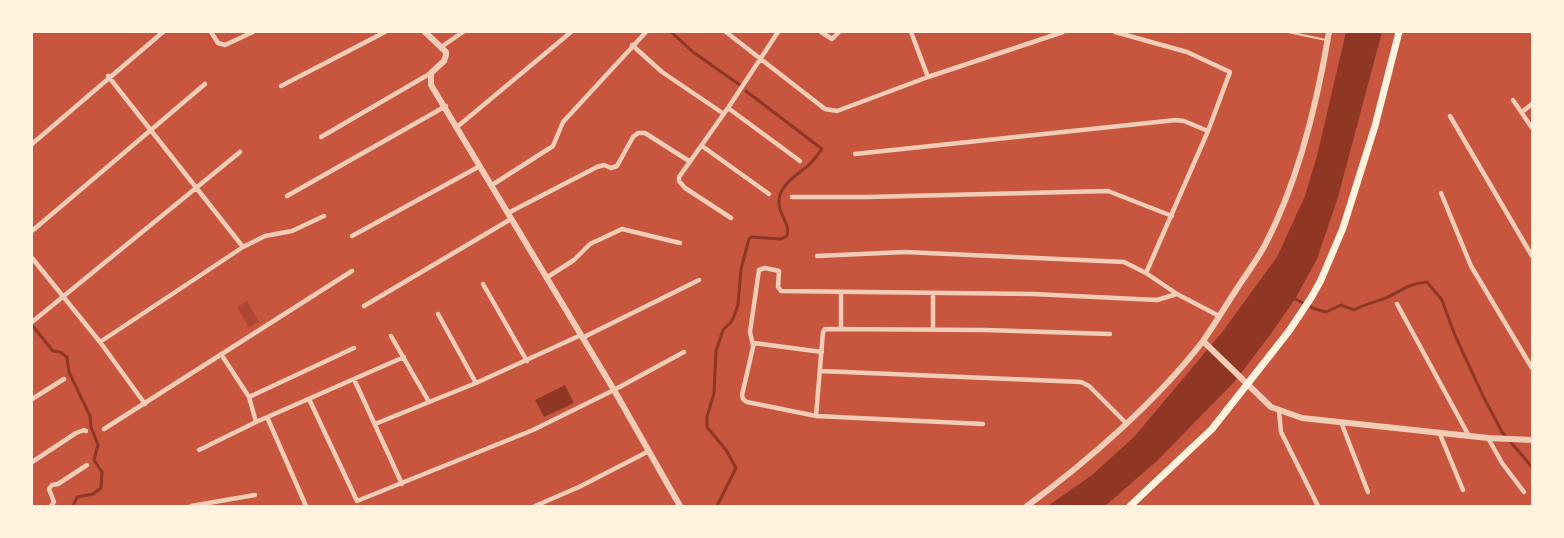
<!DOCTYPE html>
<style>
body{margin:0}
#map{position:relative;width:1564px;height:538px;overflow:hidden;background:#c8553d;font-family:"PT Sans",sans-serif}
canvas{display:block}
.frame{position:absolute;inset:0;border:33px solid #fff3e0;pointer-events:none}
</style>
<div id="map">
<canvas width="1564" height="538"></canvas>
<div class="frame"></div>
</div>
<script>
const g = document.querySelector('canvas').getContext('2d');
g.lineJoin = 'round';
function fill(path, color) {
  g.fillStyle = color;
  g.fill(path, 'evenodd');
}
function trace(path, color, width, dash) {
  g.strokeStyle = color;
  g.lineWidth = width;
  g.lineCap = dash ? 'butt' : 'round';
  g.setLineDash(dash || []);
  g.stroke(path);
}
fill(new Path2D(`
 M 247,301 L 259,322 L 249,327 L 237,307 Z`), '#ae4732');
fill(new Path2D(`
 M 1346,32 L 1382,32 L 1338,197 L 1317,259 L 1295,299 L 1270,335 L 1235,381 L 1158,460 L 1105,506 L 1048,506 L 1092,475 L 1134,437 L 1223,331 L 1277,257 L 1305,196 L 1317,156 Z
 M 565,385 L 574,403 L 544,417 L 535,400 Z`), '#8f3625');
trace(new Path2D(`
 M 671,32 L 693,52 L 740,85
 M 1293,298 L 1315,309 L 1326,312 L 1341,305 L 1354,310 C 1365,304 1375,302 1386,298 C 1403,290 1407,284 1427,282 L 1442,300 L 1454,333 L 1483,396 L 1502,432 L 1532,467
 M 32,325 L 53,351 L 60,352 L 67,357 L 69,372 L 90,416 L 91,427 L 98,445 L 94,460 L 102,472 L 101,488 L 93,494 L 77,497 L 73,506
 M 717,506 L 736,468 L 726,450 L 707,427 L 707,417 L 714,393 L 716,351 L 723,330 L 732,321 L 738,305 L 741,269 L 749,239 L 751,237 L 781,239 L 787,236 C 790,223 780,216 779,204 C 777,185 799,174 810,164 C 815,159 818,154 822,149 L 746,91`), '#8f3625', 3);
trace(new Path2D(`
 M 1261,32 L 1263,32
 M 1288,32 L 1326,40`), '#f1ccb7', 2);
trace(new Path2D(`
 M 211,32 L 218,43 L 225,45 L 253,32
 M 726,32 L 825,109 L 837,111 L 928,77 L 1063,32
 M 821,32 L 832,39 L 839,32
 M 911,32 L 928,77
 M 1115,32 L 1187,52 L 1230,72 L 1208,131 L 1146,273
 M 632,45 L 662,72 L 724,114
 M 441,47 L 463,32
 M 108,76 L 243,247
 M 281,86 L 385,32
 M 1513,100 L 1532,128
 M 728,108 L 800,161
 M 1522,112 L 1532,104
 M 1450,116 L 1532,256
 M 457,127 L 571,32
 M 321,137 L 431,73
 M 32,144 L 163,32
 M 702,146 L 769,194
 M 855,154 L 1176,120 L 1184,121 L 1208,131
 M 492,185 L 553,146 L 563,122 L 646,32
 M 1441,193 L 1471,266 L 1532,368
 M 287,196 L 446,106
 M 792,197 L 867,197 L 1108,191 L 1172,216
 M 508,213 L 597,167 L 604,165 L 611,168 L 617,166 L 633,137 L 638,133 L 645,133 L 689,161
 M 731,218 L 685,188 L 679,181 L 679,177 L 728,108 L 778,32
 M 32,231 L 205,84
 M 352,236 L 480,166
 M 817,256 L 905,252 L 1124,262 L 1146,273 L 1177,294 L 1219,316
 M 32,258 L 100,342 L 145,404
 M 546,278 L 574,260 L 590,244 L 622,229 L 680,243
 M 483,284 L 527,361
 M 1397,304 L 1469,436
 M 364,306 L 511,219
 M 438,314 L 476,383
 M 32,322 L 240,152
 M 841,329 L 841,292
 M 933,330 L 933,293
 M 391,336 L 429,402
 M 582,338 L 699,280
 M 100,342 L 243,247 L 265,236 L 292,231 L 324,216
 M 753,345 L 750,332 L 759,270 L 765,268 L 779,271 L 778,287 L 781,291 L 1033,294 L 1157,300 L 1177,294
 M 822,352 L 754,343 L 742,395 L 743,399 L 747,402 L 816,416 L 983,424
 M 221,354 L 249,397 L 354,348
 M 821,371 L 1081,382 L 1089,386 L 1126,423
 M 354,379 L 402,484
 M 249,397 L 256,422
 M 32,399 L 64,379
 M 309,399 L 357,501 L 533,430 L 614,390 L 684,352
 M 1279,411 L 1281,432 L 1318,506
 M 816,416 L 823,332 L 825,329 L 985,330 L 1110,334
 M 267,417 L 306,506
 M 1341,422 L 1368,492
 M 375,424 L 476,383 L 581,335
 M 104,429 L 352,271
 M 1439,432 L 1463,490
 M 1488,438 L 1502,463 L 1524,492
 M 199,450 L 256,422 L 404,357
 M 32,462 L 76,433 L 84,430 L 86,431
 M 51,506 L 54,502 L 49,489 L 52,485 L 58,484 L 87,465
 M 191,506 L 255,495
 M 535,506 L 579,487 L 649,451`), '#f1ccb7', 4.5);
trace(new Path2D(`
 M 425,32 L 446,52 L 446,55 L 444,61 L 431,73 L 431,85 L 614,390 L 680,506
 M 1203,341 L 1271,407 L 1302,418 L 1488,438 L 1532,440
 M 1027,506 C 1088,461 1157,401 1203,341 C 1215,324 1226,305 1238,287 C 1247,273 1257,260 1265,245 C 1299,180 1317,104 1329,32`), '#f1ccb7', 6);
trace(new Path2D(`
 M 1130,506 L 1212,429 L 1289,331 L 1311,298 L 1321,280 L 1343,228 L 1375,126 L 1399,32`), '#fff3e0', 7);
</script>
